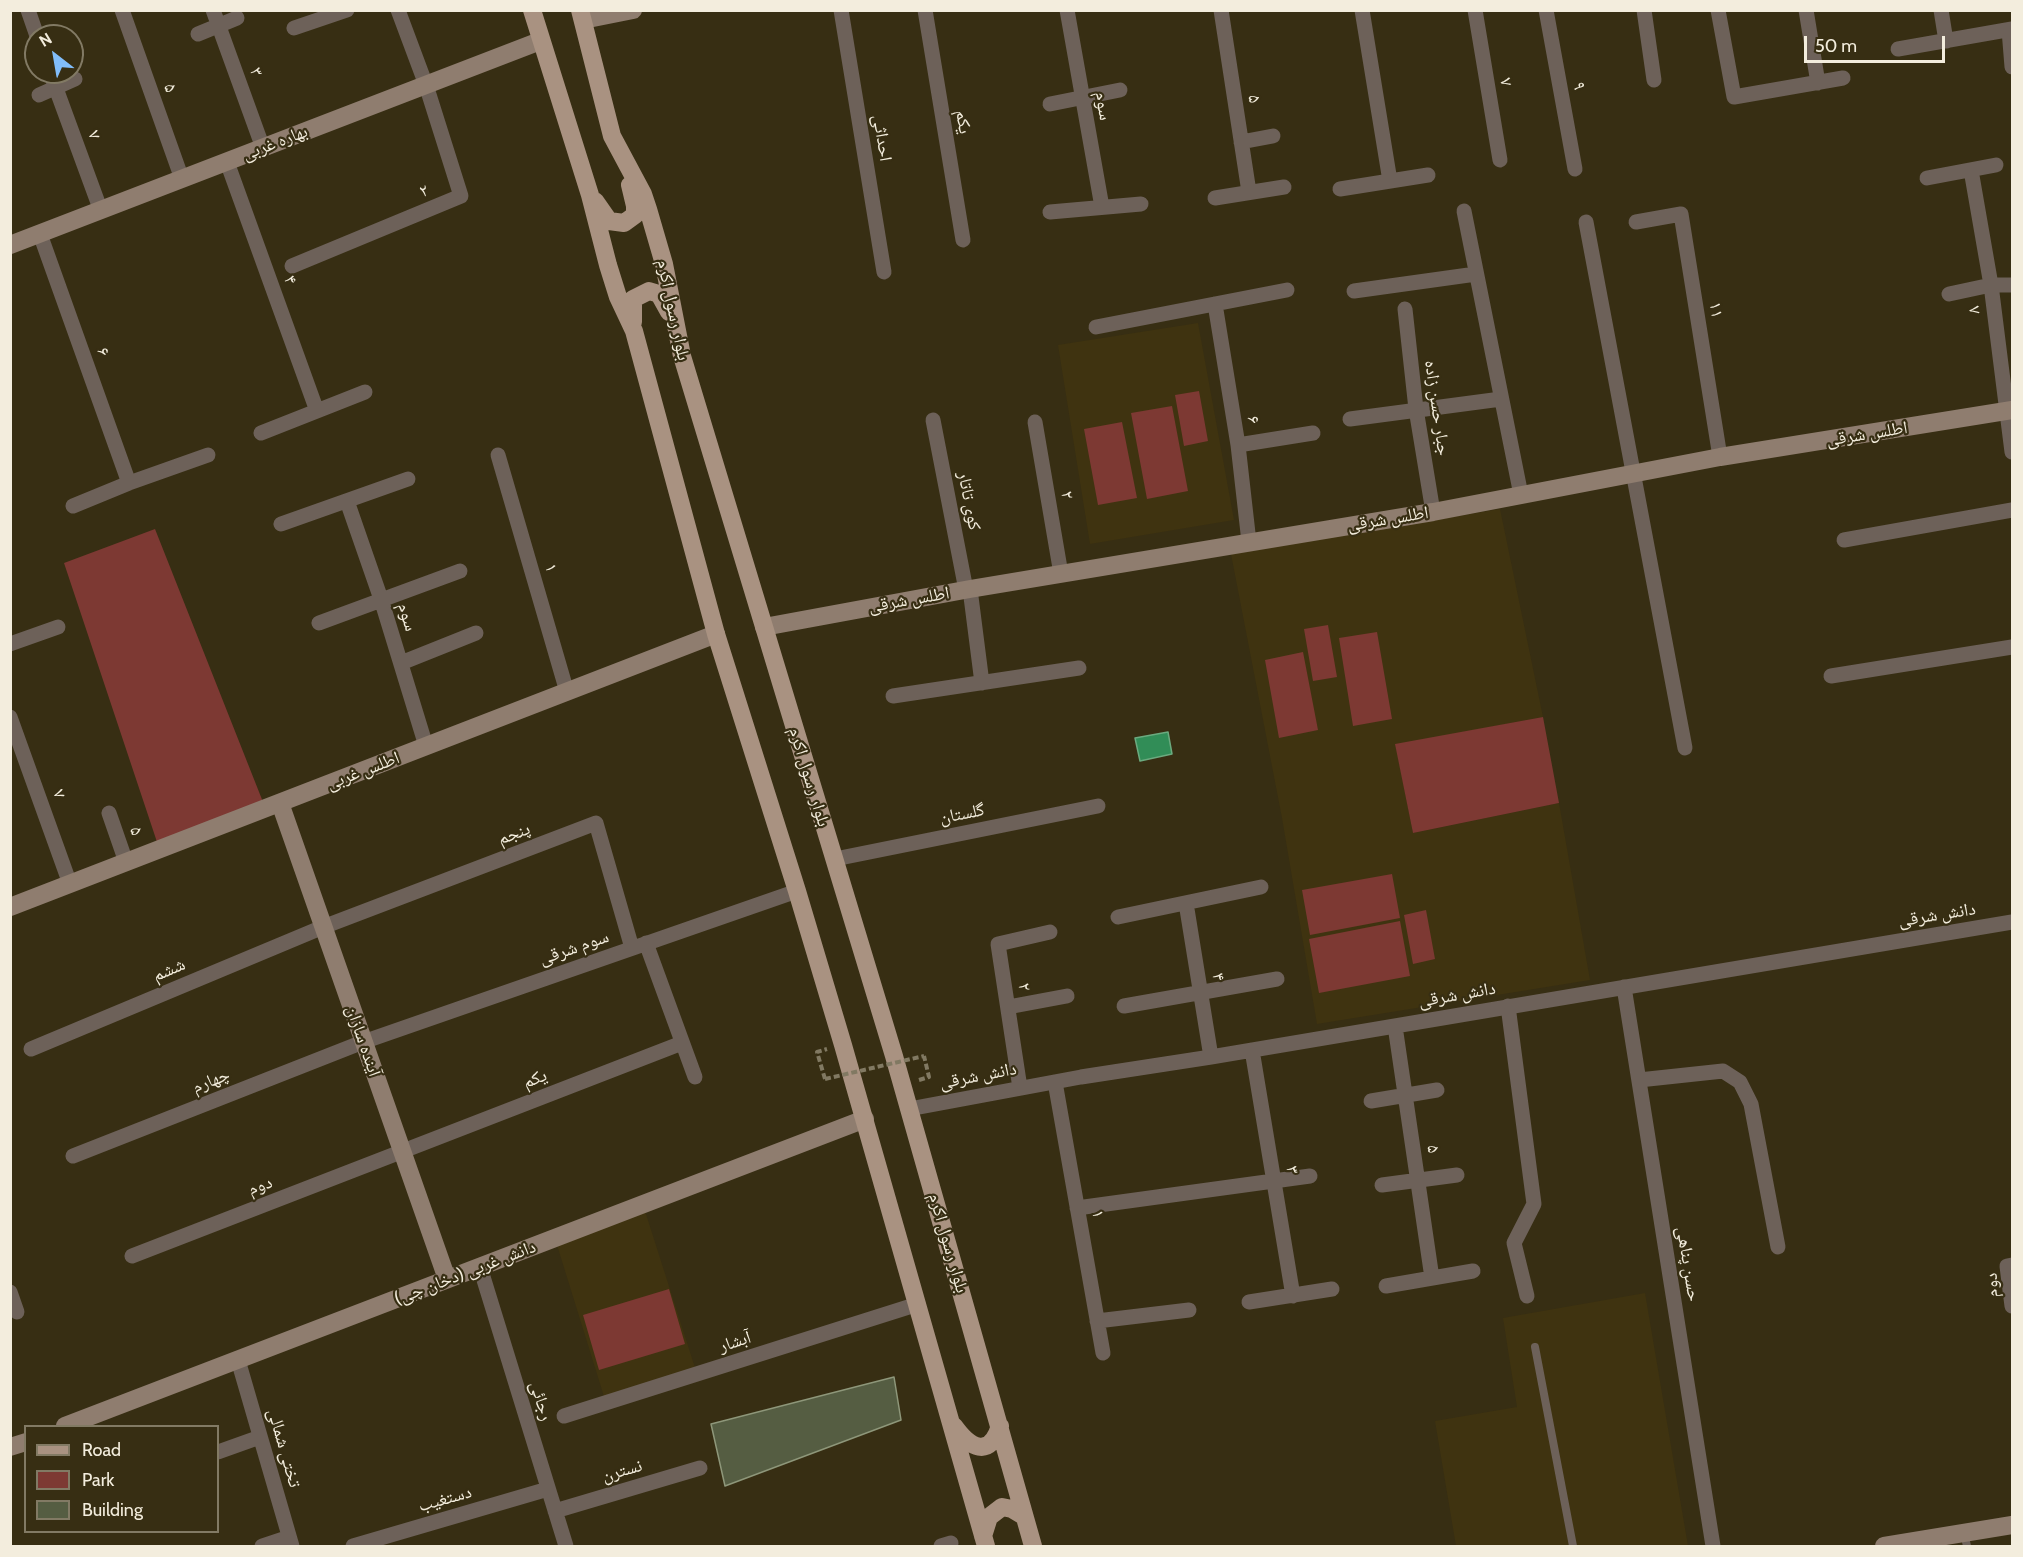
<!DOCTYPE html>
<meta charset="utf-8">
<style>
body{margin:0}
#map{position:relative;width:2023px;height:1557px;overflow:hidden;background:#372e13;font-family:Cabin,sans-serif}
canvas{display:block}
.frame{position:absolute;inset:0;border:12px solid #f3eddd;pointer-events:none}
.legend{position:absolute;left:24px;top:1425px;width:195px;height:108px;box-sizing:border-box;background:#372e13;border:2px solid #827a64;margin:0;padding:8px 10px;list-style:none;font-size:18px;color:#f3eddd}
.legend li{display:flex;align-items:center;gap:12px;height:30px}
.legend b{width:30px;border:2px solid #827a64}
.north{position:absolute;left:24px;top:24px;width:60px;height:60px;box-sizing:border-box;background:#372e13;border:2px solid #827a64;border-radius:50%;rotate:329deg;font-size:16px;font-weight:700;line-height:24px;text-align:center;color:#f3eddd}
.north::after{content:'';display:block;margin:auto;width:21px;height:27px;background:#81bdfa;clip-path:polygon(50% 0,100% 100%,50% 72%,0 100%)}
.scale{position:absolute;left:1804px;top:36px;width:141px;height:27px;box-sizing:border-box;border:3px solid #f3eddd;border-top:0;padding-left:8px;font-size:18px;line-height:21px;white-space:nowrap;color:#f3eddd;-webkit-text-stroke:4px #372e13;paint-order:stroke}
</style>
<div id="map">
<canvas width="2023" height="1557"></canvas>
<div class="frame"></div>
<ul class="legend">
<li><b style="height:8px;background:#a99281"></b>Road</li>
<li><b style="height:16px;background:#7d3933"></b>Park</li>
<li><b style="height:16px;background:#555d42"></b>Building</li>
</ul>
<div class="north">N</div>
<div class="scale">50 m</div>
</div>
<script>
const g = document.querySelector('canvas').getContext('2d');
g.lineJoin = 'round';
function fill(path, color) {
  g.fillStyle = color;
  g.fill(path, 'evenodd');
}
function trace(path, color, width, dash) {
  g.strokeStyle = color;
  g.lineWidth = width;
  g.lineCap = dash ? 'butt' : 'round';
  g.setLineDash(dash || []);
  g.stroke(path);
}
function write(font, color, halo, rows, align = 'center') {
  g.font = font + ' Cabin,"Noto Naskh Arabic",sans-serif';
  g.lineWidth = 4.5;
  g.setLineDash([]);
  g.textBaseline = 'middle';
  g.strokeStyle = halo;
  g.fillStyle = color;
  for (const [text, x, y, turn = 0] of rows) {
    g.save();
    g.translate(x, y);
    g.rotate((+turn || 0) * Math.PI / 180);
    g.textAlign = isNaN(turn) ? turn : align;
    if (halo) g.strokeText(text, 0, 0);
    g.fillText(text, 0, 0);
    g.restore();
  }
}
fill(new Path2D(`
 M 1198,323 L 1234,520 L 1090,544 L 1058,345 Z
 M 1500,509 L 1543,717 L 1396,745 L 1413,833 L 1559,803 L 1590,980 L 1317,1024 L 1282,818 L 1231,554 Z
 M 645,1211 L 697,1374 L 606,1403 L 557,1245 Z
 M 1645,1293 L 1688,1546 L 1456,1546 L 1435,1421 L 1517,1407 L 1503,1318 Z`), '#3f3310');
fill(new Path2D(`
 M 1199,391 L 1208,441 L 1184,446 L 1175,395 Z
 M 1172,406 L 1188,491 L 1147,499 L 1131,413 Z
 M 1122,422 L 1137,498 L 1098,505 L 1084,429 Z
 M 155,529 L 263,802 L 157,842 L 64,563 Z
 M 1328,625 L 1337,677 L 1313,681 L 1304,629 Z
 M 1377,632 L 1392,719 L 1353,726 L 1339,638 Z
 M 1303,652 L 1318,730 L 1279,738 L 1265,660 Z
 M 1543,717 L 1559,803 L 1413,833 L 1395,744 Z
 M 1392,874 L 1400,918 L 1310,935 L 1302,890 Z
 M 1426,910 L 1435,959 L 1413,964 L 1404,915 Z
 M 1400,921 L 1410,976 L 1319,993 L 1309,939 Z
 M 669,1289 L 685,1344 L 599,1370 L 583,1315 Z`), '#7d3933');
const water = new Path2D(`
 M 1168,732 L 1172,754 L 1140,761 L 1135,738 Z`);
fill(water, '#318d57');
trace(water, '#6baa7f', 1.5);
const building = new Path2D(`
 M 894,1377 L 901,1420 L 725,1486 L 711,1424 Z`);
fill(building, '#555d42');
trace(building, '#8e977a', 1.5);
trace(new Path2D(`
 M 825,1079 L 817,1052 L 827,1049
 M 919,1080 L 929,1077 L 924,1056`), '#817962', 4, [6, 3]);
trace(new Path2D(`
 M 1535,1347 L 1573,1546
 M 1964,1533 L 1967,1546`), '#6d6159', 8);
trace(new Path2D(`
 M 28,10 L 37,36
 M 122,10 L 182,179
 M 213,10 L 263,148
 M 841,10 L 884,272
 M 925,10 L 963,240
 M 1067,10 L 1102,207
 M 1221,10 L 1249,192
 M 1362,10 L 1390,181
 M 1475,10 L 1500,160
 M 1546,10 L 1575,169
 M 1644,10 L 1654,80
 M 1718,10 L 1734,97 L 1843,78
 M 1806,10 L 1818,83
 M 1941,10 L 1946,41
 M 294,28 L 347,10
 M 2009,30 L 2012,67
 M 198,34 L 237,18
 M 1898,49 L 2012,29
 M 50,72 L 101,211
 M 39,95 L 75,79
 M 1050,104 L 1120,90
 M 1241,142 L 1273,136
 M 227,162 L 317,411
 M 1971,170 L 1991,285 L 2012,452
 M 1927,178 L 1996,165
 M 1340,189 L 1428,175
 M 1215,198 L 1284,187
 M 1464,211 L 1521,495
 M 1050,212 L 1141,204
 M 1586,222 L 1685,748
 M 1636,222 L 1681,214 L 1720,457
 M 40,234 L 129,483
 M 292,266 L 461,196 L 426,85 L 398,10
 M 1354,291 L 1476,274
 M 1949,294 L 1991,285 L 2012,285
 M 1215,304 L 1238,445 L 1249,542
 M 1405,309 L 1416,409 L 1433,512
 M 1096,327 L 1287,290
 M 1350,419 L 1501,399
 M 933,420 L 966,590
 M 1035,422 L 1061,574
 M 261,433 L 365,392
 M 1238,445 L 1313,433
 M 498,455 L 567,692
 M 347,501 L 381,599 L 426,746
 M 73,506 L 129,483 L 208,455
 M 281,524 L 408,479
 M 1844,540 L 2012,510
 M 970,589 L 982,683
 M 319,623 L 460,571
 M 10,644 L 58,627
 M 401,663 L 476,633
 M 1831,676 L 2012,647
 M 893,696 L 1079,668
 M 10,717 L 70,884
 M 109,813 L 126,862
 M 835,859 L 1098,806
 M 1186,903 L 1211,1057
 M 1118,917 L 1261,887
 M 646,943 L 695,1077
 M 1624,987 L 1713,1546
 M 1124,1006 L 1277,979
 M 1508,1006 L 1534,1204 L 1514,1243 L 1527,1296
 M 1008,1007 L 1067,996
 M 1395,1026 L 1432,1278
 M 31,1049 L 323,927 L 596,823 L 632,948
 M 1252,1050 L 1293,1296
 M 1639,1080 L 1723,1071 L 1740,1082 L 1751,1104 L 1778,1247
 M 1055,1082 L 1103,1353
 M 1020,1088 L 998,944 L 1050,932
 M 1371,1101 L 1437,1090
 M 909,1109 L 1081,1077 L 1211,1057 L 2012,922
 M 73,1156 L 363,1042 L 797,891
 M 1382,1185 L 1457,1175
 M 1077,1208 L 1310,1176
 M 132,1256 L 682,1043
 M 2012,1265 L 2007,1266 L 2012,1306
 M 480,1267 L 566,1546
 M 1386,1286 L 1473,1271
 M 10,1292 L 17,1312
 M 1249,1302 L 1332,1289
 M 1097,1321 L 1189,1310
 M 238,1360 L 292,1546
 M 564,1416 L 918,1304
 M 218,1452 L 260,1437
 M 555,1511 L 700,1468
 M 262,1546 L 289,1537
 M 353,1546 L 548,1489
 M 941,1546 L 951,1543`), '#6d6159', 15);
trace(new Path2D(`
 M 583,20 L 633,10
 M 10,245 L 540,41
 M 764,627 L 970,589 L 1433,512 L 1720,457 L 2012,410
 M 280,803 L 447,1279
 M 10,907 L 716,634
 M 65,1426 L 865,1119
 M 10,1447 L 26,1442
 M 1884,1546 L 2012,1525`), '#8f7d6f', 18);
trace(new Path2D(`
 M 532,10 L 590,195 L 608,265 L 618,297 L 634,331 L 716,634 L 797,891 L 843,1045 L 986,1546
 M 580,10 L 612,136 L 643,194 L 648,209 L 664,264 L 682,356 L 894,1056 L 1033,1546
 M 595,201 L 609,221 L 624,223 L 635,215 L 635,206 L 630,185
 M 633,322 L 633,299 L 649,291 L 659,294 L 669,312
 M 954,1426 C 970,1448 989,1459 1000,1426
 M 983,1536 L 989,1517 L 1002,1507 L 1012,1509 L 1022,1515`), '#a99281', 18);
trace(new Path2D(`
 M 825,1079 L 924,1056`), '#817962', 4, [6, 3]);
write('18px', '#f3eddd', '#372e13', [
 ["۳",256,72,70],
 ["۷",1506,82,80],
 ["۹",1579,86,80],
 ["۵",170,88,70],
 ["۵",1254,99,81],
 ["سوم",1103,106,80],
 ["یکم",963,122,81],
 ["۷",94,135,70],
 ["احداثی",882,138,81],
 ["بهاره غربی",275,143,-21],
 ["۲",424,191,-22],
 ["۴",290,280,70],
 ["بلوار رسول اکرم",673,310,78],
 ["۱۱",1716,310,81],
 ["۸",1974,310,-97],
 ["۶",103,352,70],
 ["جبار حسن زاده",1437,408,82],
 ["۶",1253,420,81],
 ["اطلس شرقی",1867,434,-9],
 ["۲",1067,495,80],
 ["کوی تاتار",969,501,79],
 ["اطلس شرقی",1388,519,-9],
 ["۱",551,568,74],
 ["اطلس شرقی",909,600,-10],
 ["سوم",407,617,73],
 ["اطلس غربی",363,771,-21],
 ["بلوار رسول اکرم",809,777,73],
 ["۷",59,794,70],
 ["گلستان",962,814,-11],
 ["۵",136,831,71],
 ["پنجم",514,834,-21],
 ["دانش شرقی",1937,915,-9],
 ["سوم شرقی",574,948,-19],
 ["ششم",169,970,-23],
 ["۴",1218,977,81],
 ["۲",1024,987,81],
 ["دانش شرقی",1457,995,-10],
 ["آینده سازان",363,1041,71],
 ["دانش شرقی",978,1076,-11],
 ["یکم",535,1079,-21],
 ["چهارم",211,1081,-22],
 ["۵",1433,1149,82],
 ["۳",1292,1170,81],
 ["دوم",260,1186,-21],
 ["۱",1098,1214,80],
 ["بلوار رسول اکرم",948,1243,74],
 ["حسن پناهی",1688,1264,81],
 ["دانش غربی (دخان چی)",465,1273,-21],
 ["دوم",1992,1285,-92],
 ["آبشار",735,1342,-18],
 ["رجائی",541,1401,73],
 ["تختی شمالی",284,1448,74],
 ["نسترن",622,1471,-16],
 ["دستغیب",445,1499,-16]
]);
</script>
